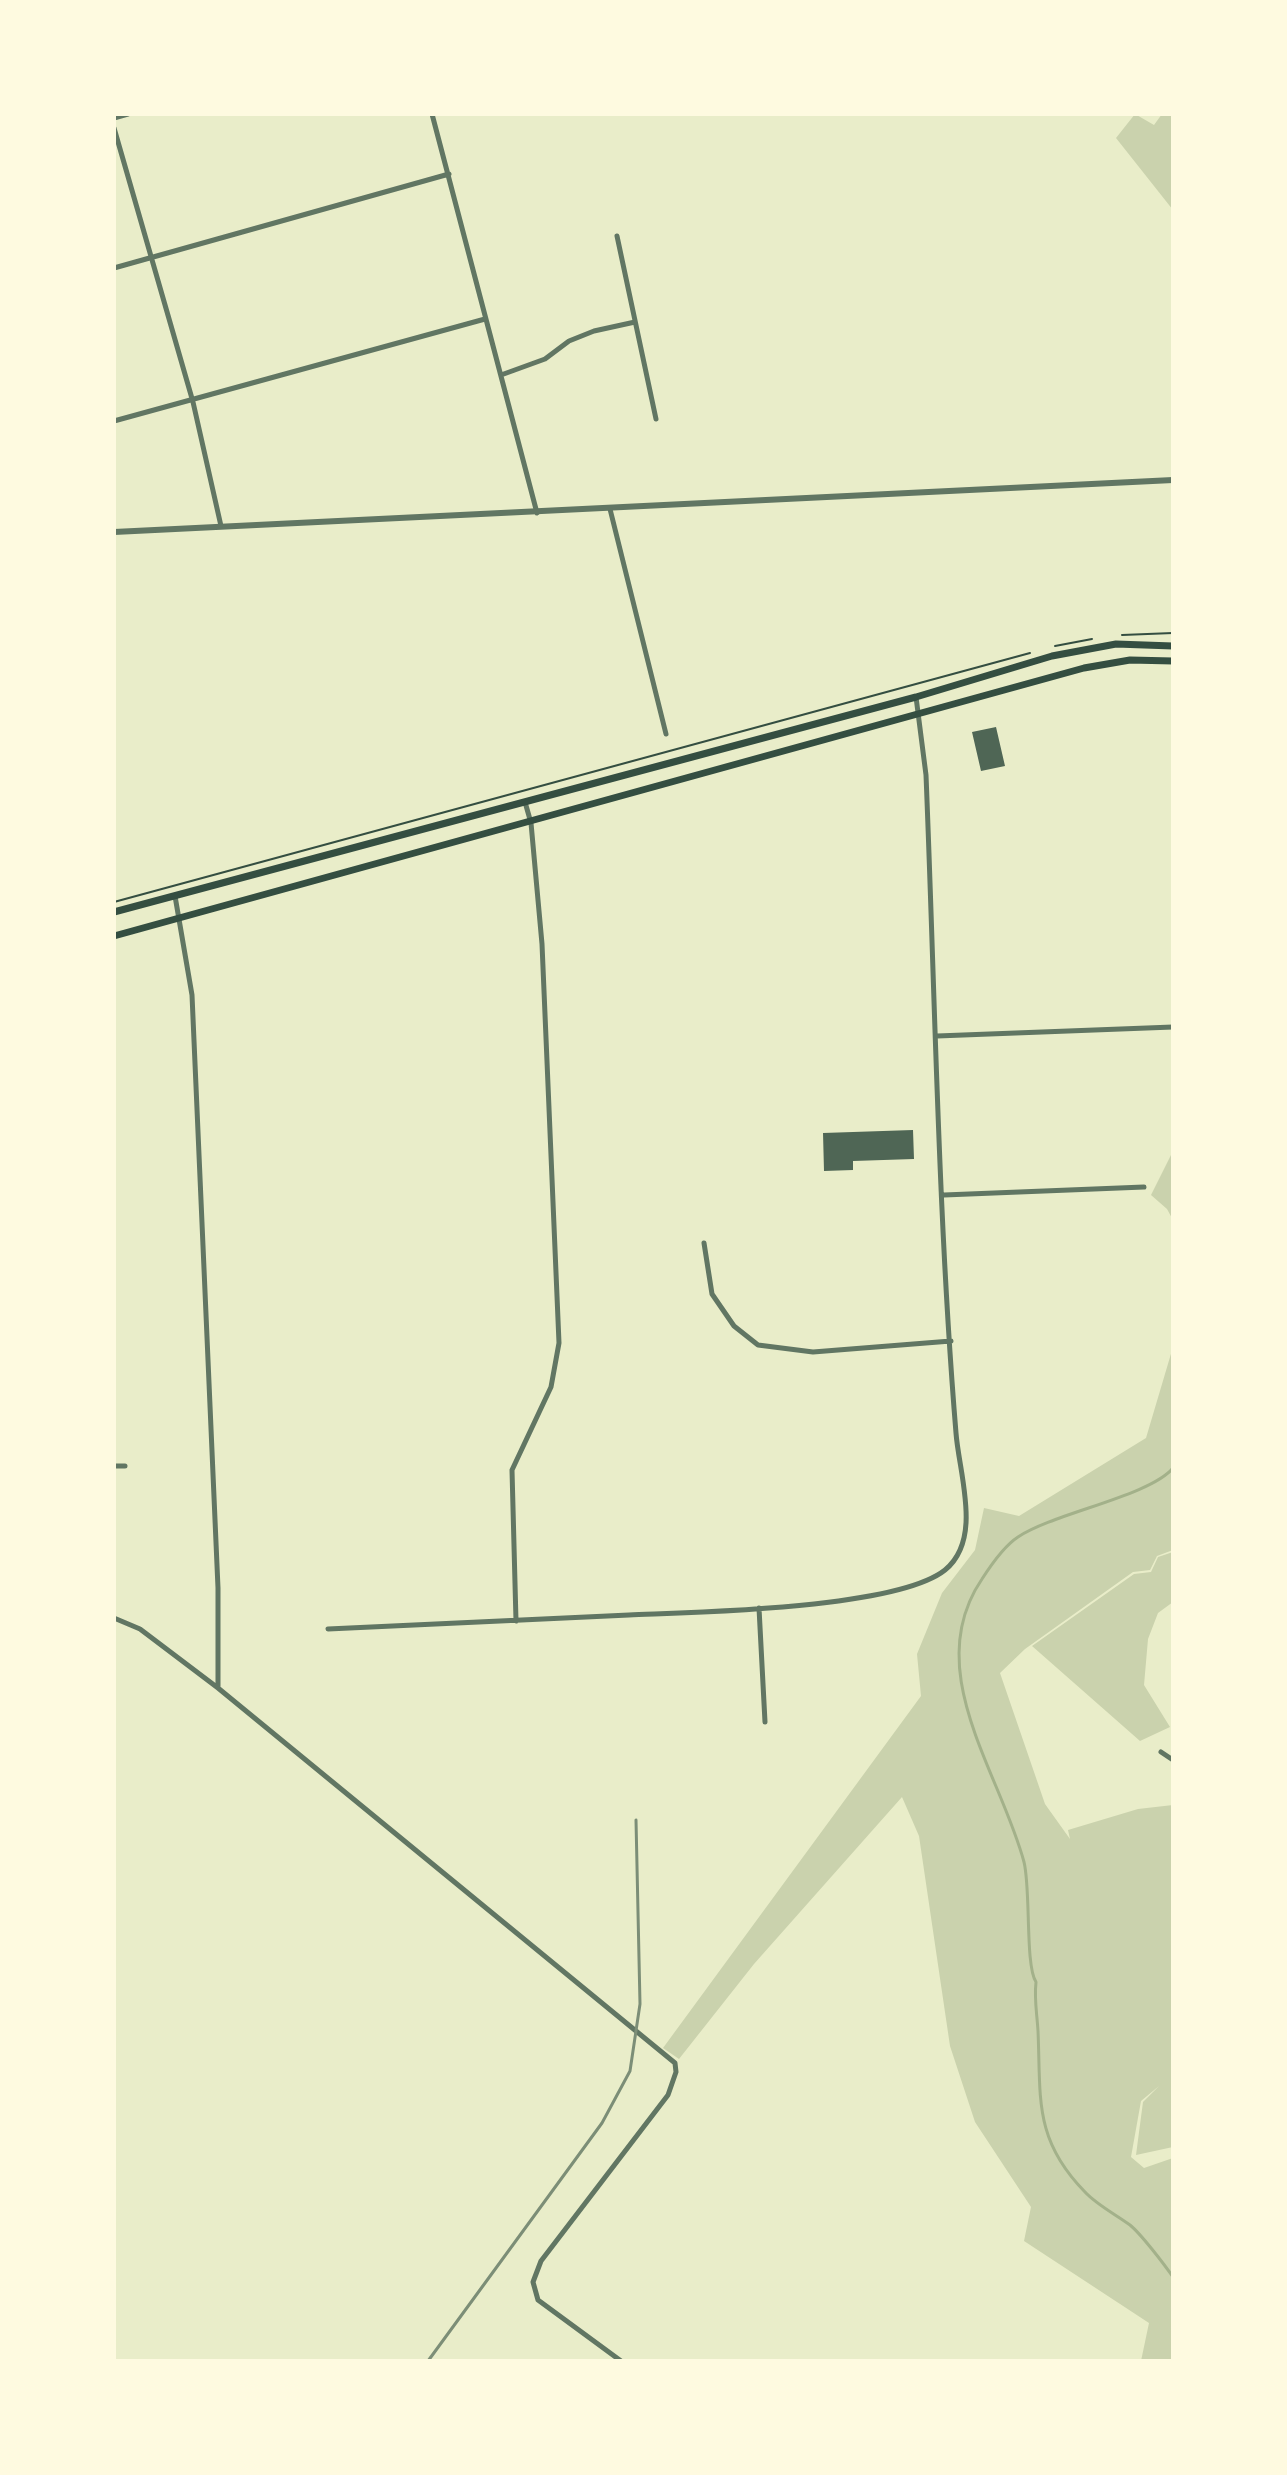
<!DOCTYPE html>
<style>
body{margin:0}
#map{position:relative;width:1287px;height:2475px;overflow:hidden;background:#e9edc9;font-family:"Open Sans",sans-serif}
canvas{display:block}
.frame{position:absolute;inset:0;border:116px solid #fefae0;pointer-events:none}
</style>
<div id="map">
<canvas width="1287" height="2475"></canvas>
<div class="frame"></div>
</div>
<script>
const g = document.querySelector('canvas').getContext('2d');
g.lineJoin = 'round';
function fill(path, color) {
  g.fillStyle = color;
  g.fill(path, 'evenodd');
}
function trace(path, color, width, dash) {
  g.strokeStyle = color;
  g.lineWidth = width;
  g.lineCap = dash ? 'butt' : 'round';
  g.setLineDash(dash || []);
  g.stroke(path);
}
fill(new Path2D(`
 M 1135,114 L 1154,125 L 1162,114 L 1173,114 L 1173,210 L 1116,138 Z
 M 1173,1151 L 1173,1220 L 1167,1209 L 1151,1195 Z
 M 1173,1347 L 1173,1550 L 1157,1556 L 1150,1570 L 1133,1572 L 1025,1649 L 1000,1673 L 1045,1804 L 1070,1839 L 1068,1830 L 1138,1809 L 1173,1805 L 1173,2147 L 1136,2155 L 1143,2102 L 1159,2086 L 1141,2101 L 1131,2157 L 1144,2168 L 1173,2158 L 1173,2361 L 1141,2361 L 1149,2323 L 1024,2241 L 1031,2207 L 975,2122 L 950,2046 L 919,1836 L 902,1797 L 754,1964 L 679,2059 L 663,2048 L 921,1696 L 917,1654 L 942,1593 L 975,1550 L 984,1508 L 1019,1516 L 1146,1438 Z
 M 1173,1552 L 1173,1602 L 1158,1613 L 1148,1639 L 1144,1685 L 1170,1727 L 1140,1741 L 1032,1646 L 1134,1574 L 1151,1572 L 1158,1557 Z`), '#cad2ad');
trace(new Path2D(`
 M 1173,1468 C 1150,1496 1054,1513 1018,1537 C 1004,1546 991,1565 982,1579 C 920,1670 1000,1772 1024,1862 C 1031,1890 1025,1965 1036,1982 C 1034,2000 1037,2013 1038,2031 C 1041,2097 1033,2139 1085,2192 C 1097,2205 1115,2214 1130,2225 C 1141,2234 1164,2264 1173,2277`), '#a3b18a', 3);
fill(new Path2D(`
 M 996,727 L 1005,766 L 981,771 L 972,732 Z
 M 913,1130 L 914,1159 L 853,1161 L 853,1170 L 824,1171 L 823,1133 Z`), '#4f6655');
trace(new Path2D(`
 M 1122,635 L 1173,633
 M 1055,646 L 1092,639
 M 114,902 L 1030,653`), '#344e41', 2);
trace(new Path2D(`
 M 432,114 L 537,513
 M 114,118 L 128,114
 M 114,128 L 193,402 L 221,526
 M 617,236 L 656,419
 M 114,268 L 449,174
 M 501,375 L 545,359 L 569,341 L 594,331 L 635,322
 M 114,421 L 485,319
 M 610,509 L 666,734
 M 175,896 L 192,995 L 218,1588 L 218,1687
 M 937,1036 L 1173,1027
 M 944,1195 L 1144,1187
 M 704,1243 L 712,1294 L 734,1326 L 758,1345 L 813,1352 L 951,1341
 M 114,1466 L 125,1466
 M 759,1608 L 765,1722
 M 114,1618 L 140,1629 L 218,1688 L 675,2063 L 676,2072 L 668,2095 L 541,2261 L 533,2282 L 538,2300 L 621,2361
 M 516,1621 L 512,1470 L 551,1387 L 559,1343 L 542,944 L 531,823 L 525,802
 M 328,1629 C 428,1625 528,1620 629,1615 C 696,1612 896,1609 945,1570 C 983,1539 959,1474 956,1433 C 938,1215 935,994 926,775 L 916,697
 M 1161,1752 L 1173,1760`), '#617663', 5);
trace(new Path2D(`
 M 114,532 L 1173,480`), '#617663', 6);
trace(new Path2D(`
 M 114,912 L 916,697 L 1052,656 L 1116,644 L 1173,646
 M 114,936 L 1084,668 L 1130,660 L 1173,661`), '#344e41', 7);
trace(new Path2D(`
 M 428,2361 L 602,2123 L 630,2071 L 640,2004 L 636,1820`), '#7c8e77', 3);
</script>
